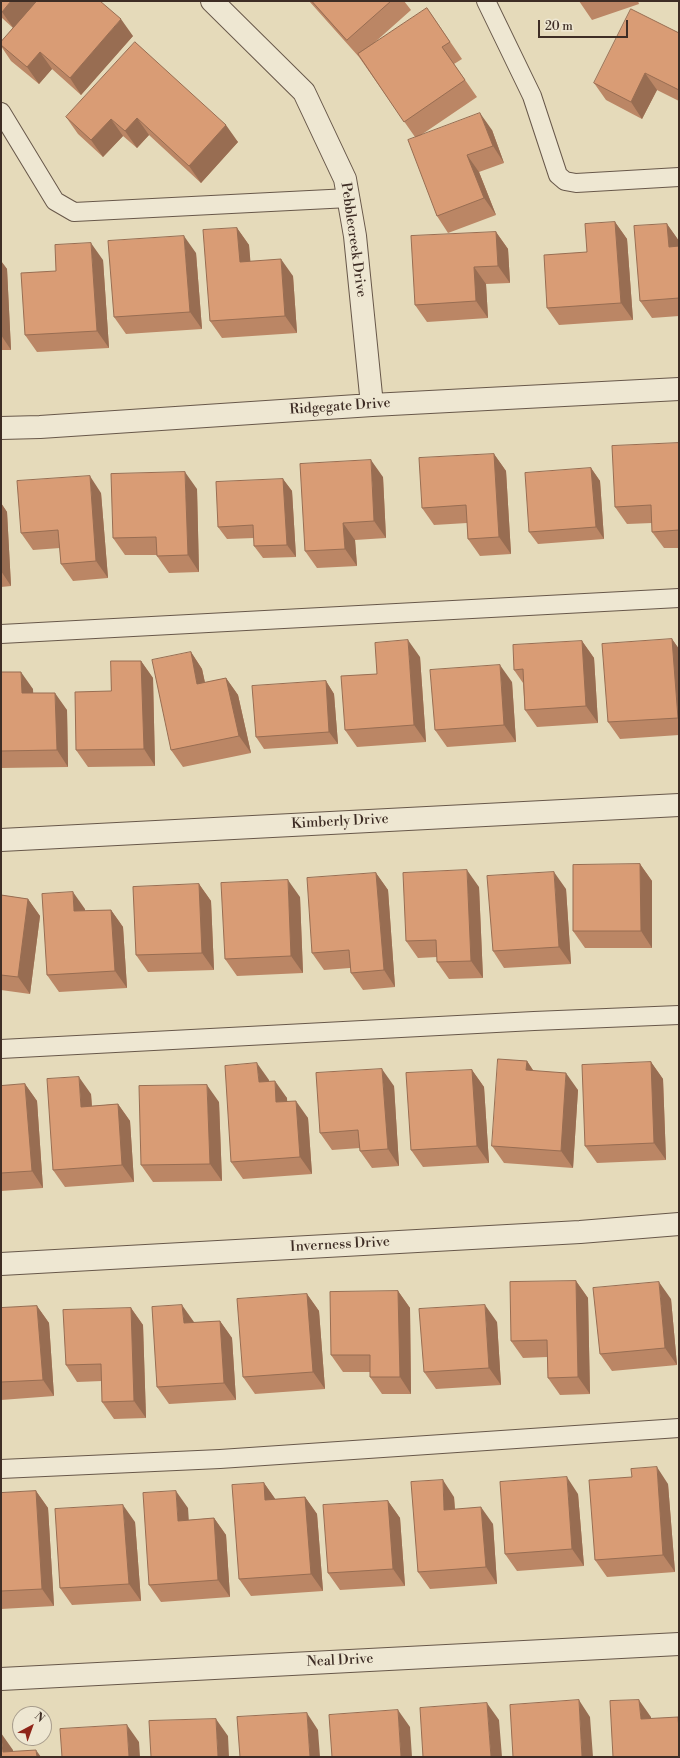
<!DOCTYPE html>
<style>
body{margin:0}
#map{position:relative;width:680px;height:1758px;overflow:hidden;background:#e5daba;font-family:"Libre Bodoni",serif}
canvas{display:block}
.frame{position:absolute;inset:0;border:2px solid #3e2d25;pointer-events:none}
.north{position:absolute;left:12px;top:1706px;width:40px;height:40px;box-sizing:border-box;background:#eee7d2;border:1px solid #a89d8d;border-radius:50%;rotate:41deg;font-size:11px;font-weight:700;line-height:16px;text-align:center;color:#3e2d25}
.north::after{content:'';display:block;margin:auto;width:14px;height:18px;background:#8f2418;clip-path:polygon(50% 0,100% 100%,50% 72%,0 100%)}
.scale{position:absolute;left:538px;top:20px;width:90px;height:18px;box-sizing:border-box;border:2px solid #3e2d25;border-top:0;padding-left:5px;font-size:12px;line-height:14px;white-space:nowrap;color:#3e2d25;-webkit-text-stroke:3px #eee7d2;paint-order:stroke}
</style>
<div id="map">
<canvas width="680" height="1758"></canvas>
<div class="frame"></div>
<div class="north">N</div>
<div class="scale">20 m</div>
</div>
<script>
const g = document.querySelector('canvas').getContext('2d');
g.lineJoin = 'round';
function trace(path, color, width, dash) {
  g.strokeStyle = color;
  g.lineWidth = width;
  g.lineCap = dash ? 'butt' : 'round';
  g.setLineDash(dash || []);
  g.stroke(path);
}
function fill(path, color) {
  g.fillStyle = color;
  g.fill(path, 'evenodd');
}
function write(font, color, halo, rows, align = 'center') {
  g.font = font + ' "Libre Bodoni",serif';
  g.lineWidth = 3;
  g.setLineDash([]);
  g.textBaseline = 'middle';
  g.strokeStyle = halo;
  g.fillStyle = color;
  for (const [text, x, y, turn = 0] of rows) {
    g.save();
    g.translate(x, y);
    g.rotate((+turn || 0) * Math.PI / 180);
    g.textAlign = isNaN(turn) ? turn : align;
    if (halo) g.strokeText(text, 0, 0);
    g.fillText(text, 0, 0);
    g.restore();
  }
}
const lane = new Path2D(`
 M 486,1 L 532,96 L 558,175 L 565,181 L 576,183 L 679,177
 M 1,112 L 55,201 L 74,212 L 349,198
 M 1,634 L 679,598
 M 1,1049 L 534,1021 L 679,1015
 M 1,1469 L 220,1459 L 679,1428`);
const street = new Path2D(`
 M 212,1 L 304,92 L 345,179 L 355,236 L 372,405
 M 1,428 L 40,427 L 372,405 L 679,389
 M 1,840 L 679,805
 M 1,1264 L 580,1232 L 679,1224
 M 1,1679 L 679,1644`);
trace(lane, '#68584a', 20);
trace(street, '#68584a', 24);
trace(lane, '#eee7d2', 18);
trace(street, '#eee7d2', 22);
fill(new Path2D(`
 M 1,1 L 133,36 L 81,95 L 52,69 L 39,84 L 11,61 L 1,46 L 1,42 L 13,28 L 1,17 Z
 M 309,1 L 404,1 L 411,10 L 374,43 L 427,8 L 462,59 L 454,64 L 477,97 L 421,135 L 492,130 L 504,163 L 479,172 L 496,215 L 448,233 L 437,216 L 415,137 L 359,57 Z
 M 579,1 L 638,1 L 639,4 L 592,20 Z
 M 679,33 L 679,101 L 657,90 L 642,119 L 606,100 L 594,83 Z
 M 135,42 L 238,142 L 201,183 L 149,135 L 137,148 L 123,136 L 103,157 L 78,134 L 66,117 Z
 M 615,222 L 627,239 L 633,320 L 559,325 L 547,308 L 587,252 Z
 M 667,224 L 679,241 L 679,316 L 652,318 L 640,301 Z
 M 237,228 L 249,245 L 250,261 L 293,276 L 297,333 L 222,338 L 210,321 Z
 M 496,232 L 508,249 L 510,283 L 486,284 L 488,318 L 427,322 L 415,305 Z
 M 196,253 L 202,329 L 126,334 L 114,317 Z
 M 103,260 L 109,348 L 37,352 L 25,335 Z
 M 1,261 L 7,269 L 11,350 L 1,350 Z
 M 679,443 L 679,548 L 664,548 L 652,532 L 652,523 L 627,524 L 615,507 Z
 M 494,454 L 506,471 L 511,554 L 480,556 L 468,539 L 467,523 L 434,525 L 422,508 Z
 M 591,468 L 600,481 L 604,539 L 538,544 L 529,532 Z
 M 383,477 L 386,538 L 355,540 L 357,566 L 317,568 L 305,551 Z
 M 283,479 L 292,491 L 296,557 L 263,558 L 254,546 L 254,538 L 227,539 L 218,527 Z
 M 197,489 L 199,572 L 169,573 L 157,556 L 157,555 L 125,555 L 113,538 Z
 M 101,493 L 108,578 L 73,581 L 61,564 L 60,548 L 33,550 L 21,533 Z
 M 1,503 L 7,512 L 11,586 L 1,587 Z
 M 672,639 L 679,649 L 679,735 L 620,739 L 608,722 Z
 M 582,641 L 594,658 L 598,723 L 537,727 L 525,710 L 523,683 L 514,670 Z
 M 191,652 L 202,669 L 205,683 L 226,678 L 238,695 L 251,753 L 183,767 L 171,750 Z
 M 420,657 L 426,742 L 357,747 L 345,730 Z
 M 141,661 L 153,678 L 155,766 L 88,767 L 76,750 Z
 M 1,672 L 33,689 L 33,693 L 67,710 L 68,767 L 1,768 Z
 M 326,681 L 334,694 L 338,744 L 264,749 L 256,737 Z
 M 512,682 L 516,742 L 447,747 L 435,730 Z
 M 640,864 L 652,881 L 652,948 L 585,948 L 573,931 Z
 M 376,873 L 388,890 L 395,987 L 363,990 L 351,973 L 350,968 L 324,970 L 312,953 Z
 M 199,884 L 211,901 L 214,970 L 148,972 L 136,955 Z
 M 479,887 L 483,978 L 449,979 L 437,962 L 437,957 L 418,958 L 406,941 Z
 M 566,889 L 571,964 L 504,968 L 493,951 Z
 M 1,895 L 28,899 L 40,916 L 30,994 L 1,990 Z
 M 300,897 L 303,973 L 237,976 L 225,959 Z
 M 85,909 L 85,911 L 111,910 L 123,927 L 127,988 L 59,992 L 47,975 Z
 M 527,1061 L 533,1070 L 578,1090 L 573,1168 L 504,1163 L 492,1146 Z
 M 651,1062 L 663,1079 L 666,1160 L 597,1163 L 585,1146 Z
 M 472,1070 L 484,1087 L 489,1163 L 423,1167 L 411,1150 Z
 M 269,1080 L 269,1082 L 287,1098 L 287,1101 L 308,1118 L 312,1174 L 243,1179 L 231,1162 Z
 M 25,1084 L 37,1101 L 43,1188 L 1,1191 L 1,1086 Z
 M 394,1086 L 399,1166 L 372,1168 L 360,1151 L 360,1148 L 332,1150 L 320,1133 Z
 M 91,1094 L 92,1106 L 118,1104 L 130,1121 L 134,1182 L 65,1187 L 53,1170 Z
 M 219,1102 L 222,1181 L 153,1182 L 141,1165 Z
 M 576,1281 L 588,1298 L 590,1394 L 560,1395 L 548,1378 L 547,1357 L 523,1358 L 511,1341 Z
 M 398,1291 L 410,1308 L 411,1394 L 382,1394 L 370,1377 L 370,1372 L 343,1372 L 331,1355 Z
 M 307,1294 L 319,1311 L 325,1389 L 255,1394 L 243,1377 Z
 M 671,1299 L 677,1365 L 612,1371 L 600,1354 Z
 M 37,1306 L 49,1323 L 54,1396 L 1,1400 L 1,1308 Z
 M 131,1308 L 143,1325 L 146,1418 L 114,1419 L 102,1402 L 102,1381 L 77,1382 L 66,1365 Z
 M 220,1321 L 232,1338 L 236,1400 L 169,1404 L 157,1387 L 194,1323 Z
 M 497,1322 L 501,1385 L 436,1389 L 424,1372 Z
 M 632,1477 L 668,1484 L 675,1572 L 607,1577 L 595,1560 Z
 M 264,1483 L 275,1499 L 305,1497 L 317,1514 L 323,1591 L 251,1596 L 239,1579 Z
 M 36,1491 L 48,1508 L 54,1606 L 1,1609 L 1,1493 Z
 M 578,1494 L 584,1566 L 517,1571 L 505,1554 Z
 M 454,1497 L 455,1509 L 493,1524 L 497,1584 L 430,1589 L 418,1572 Z
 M 388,1501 L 400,1518 L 405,1586 L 340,1590 L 328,1573 Z
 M 188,1508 L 188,1520 L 214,1518 L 226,1535 L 230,1597 L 161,1602 L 149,1585 Z
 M 135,1522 L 141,1601 L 72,1605 L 60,1588 Z`), '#bb8665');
fill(new Path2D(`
 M 11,1 L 38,1 L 14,29 L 2,12 Z
 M 121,19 L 133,36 L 81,95 L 70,78 Z
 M 40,52 L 52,69 L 39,84 L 27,67 Z
 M 645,73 L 657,90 L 642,119 L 631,102 Z
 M 480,113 L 492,130 L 504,163 L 493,146 Z
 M 137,118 L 149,135 L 137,148 L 125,131 Z
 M 111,119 L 123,136 L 103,157 L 91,140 Z
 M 226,125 L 238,142 L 201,183 L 189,166 Z
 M 467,155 L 479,172 L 496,215 L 484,198 Z
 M 615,222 L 627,239 L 633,320 L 621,303 Z
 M 667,224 L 679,241 L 679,262 L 669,247 Z
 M 237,228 L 249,245 L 252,279 L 240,262 Z
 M 496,232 L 508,249 L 510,283 L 498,266 Z
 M 184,236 L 196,253 L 202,329 L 190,312 Z
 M 91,243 L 103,260 L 109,348 L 97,331 Z
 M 281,259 L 293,276 L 297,333 L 285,316 Z
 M 1,261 L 7,269 L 11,350 L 1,335 Z
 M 474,267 L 486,284 L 488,318 L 476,301 Z
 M 494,454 L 506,471 L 511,554 L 499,537 Z
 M 371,460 L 383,477 L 386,538 L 374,521 Z
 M 591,468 L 600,481 L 604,539 L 596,527 Z
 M 185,472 L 197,489 L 199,572 L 188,555 Z
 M 90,476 L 101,493 L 108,578 L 96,561 Z
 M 283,479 L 292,491 L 296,557 L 287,545 Z
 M 1,503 L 7,512 L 11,586 L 1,571 Z
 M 343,523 L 355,540 L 357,566 L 345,549 Z
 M 672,639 L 679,649 L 679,719 L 678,718 Z
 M 408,640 L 420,657 L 426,742 L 414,725 Z
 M 582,641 L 594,658 L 598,723 L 586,706 Z
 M 191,652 L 202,669 L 209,701 L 197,684 Z
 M 141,661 L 153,678 L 155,766 L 144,749 Z
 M 500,665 L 512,682 L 516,742 L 504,725 Z
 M 21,672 L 33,689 L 34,710 L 22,693 Z
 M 226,678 L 238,695 L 251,753 L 239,736 Z
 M 326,681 L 334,694 L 338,744 L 329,732 Z
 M 55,693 L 67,710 L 68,767 L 57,750 Z
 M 640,864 L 652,881 L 652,948 L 641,931 Z
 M 467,870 L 479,887 L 483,978 L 471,961 Z
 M 554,872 L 566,889 L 571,964 L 559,947 Z
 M 376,873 L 388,890 L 395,987 L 384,970 Z
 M 288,880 L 300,897 L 303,973 L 291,956 Z
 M 199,884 L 211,901 L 214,970 L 202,953 Z
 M 73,892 L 85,909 L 86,928 L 74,911 Z
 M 28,899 L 40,916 L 30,994 L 18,977 Z
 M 111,910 L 123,927 L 127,988 L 115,971 Z
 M 527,1061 L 538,1078 L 526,1070 Z
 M 651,1062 L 663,1079 L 666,1160 L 654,1143 Z
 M 257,1063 L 269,1080 L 270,1099 L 259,1082 Z
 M 382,1069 L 394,1086 L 399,1166 L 388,1149 Z
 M 472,1070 L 484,1087 L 489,1163 L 477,1146 Z
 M 566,1073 L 578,1090 L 573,1168 L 561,1151 Z
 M 79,1077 L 91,1094 L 93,1124 L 81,1107 Z
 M 275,1081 L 287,1098 L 288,1119 L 276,1102 Z
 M 25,1084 L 37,1101 L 43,1188 L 32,1171 Z
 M 207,1085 L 219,1102 L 222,1181 L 210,1164 Z
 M 296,1101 L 308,1118 L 312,1174 L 300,1157 Z
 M 118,1104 L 130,1121 L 134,1182 L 122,1165 Z
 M 576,1281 L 588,1298 L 590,1394 L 578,1377 Z
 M 659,1282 L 671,1299 L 677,1365 L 665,1348 Z
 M 398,1291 L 410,1308 L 411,1394 L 400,1377 Z
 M 307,1294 L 319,1311 L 325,1389 L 313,1372 Z
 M 182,1305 L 194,1322 L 196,1340 L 184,1323 Z
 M 485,1305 L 497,1322 L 501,1385 L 489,1368 Z
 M 37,1306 L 49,1323 L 54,1396 L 43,1380 Z
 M 131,1308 L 143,1325 L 146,1418 L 134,1401 Z
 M 220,1321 L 232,1338 L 236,1400 L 224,1383 Z
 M 657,1467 L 668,1484 L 675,1572 L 663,1555 Z
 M 567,1477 L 578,1494 L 584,1566 L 572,1549 Z
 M 443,1480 L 454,1497 L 456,1527 L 444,1510 Z
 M 264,1483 L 276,1500 L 265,1500 Z
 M 36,1491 L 48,1508 L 54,1606 L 42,1589 Z
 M 176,1491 L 188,1508 L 190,1538 L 178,1521 Z
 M 305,1497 L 317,1514 L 323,1591 L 311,1574 Z
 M 388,1501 L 400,1518 L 405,1586 L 393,1569 Z
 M 123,1505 L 135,1522 L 141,1601 L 129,1584 Z
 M 481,1507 L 493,1524 L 497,1584 L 486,1567 Z
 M 214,1518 L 226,1535 L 230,1597 L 218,1580 Z
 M 579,1700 L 590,1717 L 593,1757 L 582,1757 Z
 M 639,1700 L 651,1717 L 652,1736 L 641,1719 Z
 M 487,1703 L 499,1720 L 502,1757 L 491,1757 Z
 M 398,1710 L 410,1727 L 412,1757 L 401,1757 Z
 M 307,1713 L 318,1730 L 320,1757 L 310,1757 Z
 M 216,1719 L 228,1736 L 229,1757 L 218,1757 Z
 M 127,1725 L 139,1742 L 140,1757 L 129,1757 Z
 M 1,1733 L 13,1750 L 13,1757 L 3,1752 Z
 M 36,1750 L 41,1757 L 37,1757 Z`), '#986d52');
const building = new Path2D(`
 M 1,1 L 11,1 L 2,12 L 1,11 Z
 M 37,1 L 100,1 L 121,19 L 70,78 L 40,52 L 27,67 L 1,45 L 1,42 Z
 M 312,1 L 391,1 L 347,40 Z
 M 427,8 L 450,42 L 442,47 L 465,80 L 404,122 L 358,54 Z
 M 631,9 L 679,33 L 679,90 L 645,73 L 631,102 L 594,83 Z
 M 135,42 L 226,125 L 189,166 L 137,118 L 125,131 L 111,119 L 91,140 L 66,117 Z
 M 480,113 L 493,146 L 467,155 L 484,198 L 437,216 L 408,140 Z
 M 615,222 L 621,303 L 547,308 L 544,255 L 587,252 L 585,224 Z
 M 667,224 L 669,247 L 679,246 L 679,298 L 640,301 L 634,226 Z
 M 237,228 L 240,262 L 281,259 L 285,316 L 210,321 L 203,230 Z
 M 496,232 L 498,266 L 474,267 L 476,301 L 415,305 L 411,236 Z
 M 184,236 L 190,312 L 114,317 L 108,241 Z
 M 91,243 L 97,331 L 25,335 L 21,273 L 56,271 L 55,245 Z
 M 679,443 L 679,530 L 652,532 L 651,505 L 615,507 L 612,446 Z
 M 494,454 L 499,537 L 468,539 L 466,505 L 422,508 L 419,458 Z
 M 371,460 L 374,521 L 343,523 L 345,549 L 305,551 L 300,464 Z
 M 591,468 L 596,527 L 529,532 L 525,473 Z
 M 185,472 L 188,555 L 157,556 L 156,537 L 113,538 L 111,474 Z
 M 90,476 L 96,561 L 61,564 L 58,530 L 21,533 L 17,481 Z
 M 283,479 L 287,545 L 254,546 L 253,525 L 218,527 L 216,482 Z
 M 672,639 L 678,718 L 608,722 L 602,644 Z
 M 408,640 L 414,725 L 345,730 L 341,676 L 377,674 L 375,643 Z
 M 582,641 L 586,706 L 525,710 L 523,669 L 514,670 L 513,645 Z
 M 191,652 L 197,684 L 226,678 L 239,736 L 171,750 L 152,660 Z
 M 111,661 L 141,661 L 144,749 L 76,750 L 75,692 L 111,691 Z
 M 500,665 L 504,725 L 435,730 L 430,670 Z
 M 1,672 L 21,672 L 22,693 L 55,693 L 57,750 L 1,751 Z
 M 326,681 L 329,732 L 256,737 L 252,686 Z
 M 640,864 L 641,931 L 573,931 L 573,865 Z
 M 467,870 L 471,961 L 437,962 L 436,940 L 406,941 L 403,873 Z
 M 554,872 L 559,947 L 493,951 L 487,876 Z
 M 376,873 L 384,970 L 351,973 L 349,950 L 312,953 L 307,878 Z
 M 288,880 L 291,956 L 225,959 L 221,883 Z
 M 199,884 L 202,953 L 136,955 L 133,887 Z
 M 73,892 L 74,911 L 111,910 L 115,971 L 47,975 L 42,894 Z
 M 1,895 L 28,899 L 18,977 L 1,975 Z
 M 498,1059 L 527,1061 L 526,1070 L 566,1073 L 561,1151 L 492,1146 Z
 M 651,1062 L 654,1143 L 585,1146 L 582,1065 Z
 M 257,1063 L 259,1082 L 275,1081 L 276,1102 L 296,1101 L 300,1157 L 231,1162 L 225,1066 Z
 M 382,1069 L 388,1149 L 360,1151 L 358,1130 L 320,1133 L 316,1073 Z
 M 472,1070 L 477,1146 L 411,1150 L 406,1073 Z
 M 79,1077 L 81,1107 L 118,1104 L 122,1165 L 53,1170 L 47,1079 Z
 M 25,1084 L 32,1171 L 1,1173 L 1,1086 Z
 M 207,1085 L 210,1164 L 141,1165 L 139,1086 Z
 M 576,1281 L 578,1377 L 548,1378 L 547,1340 L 511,1341 L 510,1282 Z
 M 659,1282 L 665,1348 L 600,1354 L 593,1288 Z
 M 398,1291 L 400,1377 L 370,1377 L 370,1355 L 331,1355 L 330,1292 Z
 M 307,1294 L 313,1372 L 243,1377 L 237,1299 Z
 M 182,1305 L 184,1323 L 220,1321 L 224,1383 L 157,1387 L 152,1307 Z
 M 485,1305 L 489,1368 L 424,1372 L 419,1309 Z
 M 37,1306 L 43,1380 L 1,1382 L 1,1308 Z
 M 131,1308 L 134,1401 L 102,1402 L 101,1364 L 66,1365 L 63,1310 Z
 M 657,1467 L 663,1555 L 595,1560 L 589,1480 L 632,1477 L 631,1469 Z
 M 567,1477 L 572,1549 L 505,1554 L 500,1482 Z
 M 443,1480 L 444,1510 L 481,1507 L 486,1567 L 418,1572 L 411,1482 Z
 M 264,1483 L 265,1500 L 305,1497 L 311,1574 L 239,1579 L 232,1485 Z
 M 36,1491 L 42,1589 L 1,1591 L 1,1493 Z
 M 176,1491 L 178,1521 L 214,1518 L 218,1580 L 149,1585 L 143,1493 Z
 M 388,1501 L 393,1569 L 328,1573 L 323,1505 Z
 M 123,1505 L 129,1584 L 60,1588 L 55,1509 Z
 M 579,1700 L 582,1757 L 513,1757 L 510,1705 Z
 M 639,1700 L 641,1719 L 678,1717 L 679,1730 L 679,1757 L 613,1757 L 610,1701 Z
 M 487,1703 L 491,1757 L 423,1757 L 420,1708 Z
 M 398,1710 L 401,1757 L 332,1757 L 329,1715 Z
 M 307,1713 L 310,1757 L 240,1757 L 237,1717 Z
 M 216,1719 L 218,1757 L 151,1757 L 149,1721 Z
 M 127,1725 L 129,1757 L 62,1757 L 60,1729 Z
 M 1,1736 L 3,1752 L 36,1750 L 37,1757 L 1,1757 Z`);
fill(building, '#d99c75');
trace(building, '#986d52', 1);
write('14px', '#3e2d25', '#eee7d2', [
 ["Pebblecreek Drive",353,240,82],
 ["Ridgegate Drive",340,407,-4],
 ["Kimberly Drive",340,822,-3],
 ["Inverness Drive",340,1245,-3],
 ["Neal Drive",340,1661,-3]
]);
</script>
